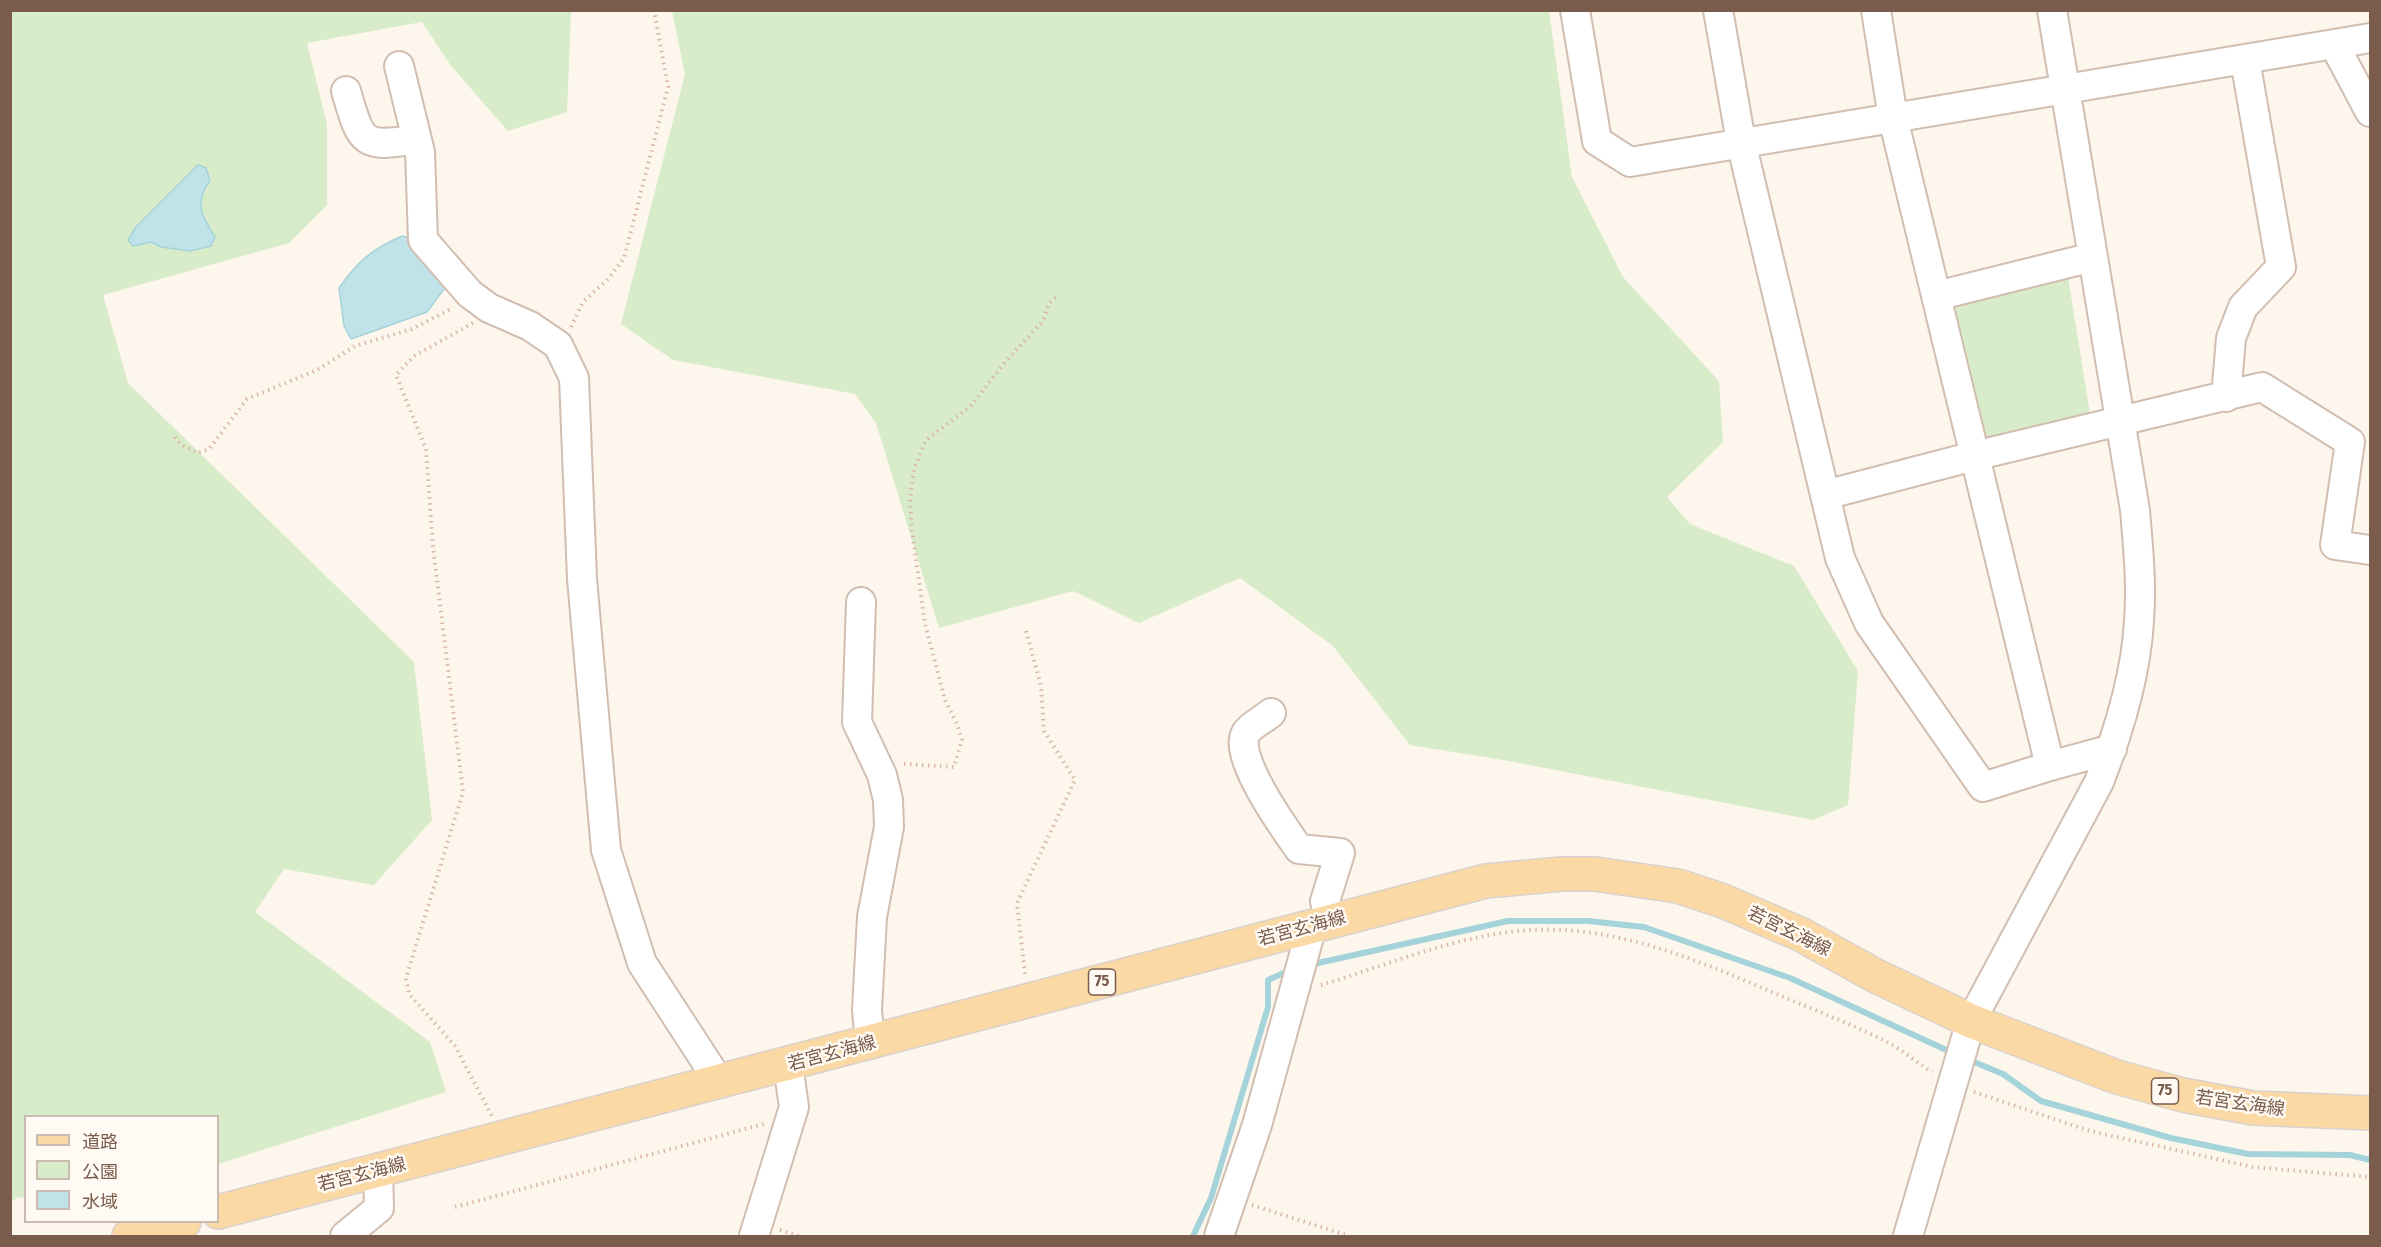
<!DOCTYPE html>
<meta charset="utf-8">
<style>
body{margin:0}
#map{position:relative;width:2381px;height:1247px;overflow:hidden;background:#fdf6ec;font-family:"Fira Sans Condensed","Noto Sans JP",sans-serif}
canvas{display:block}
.frame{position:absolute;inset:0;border:12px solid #7a5c4d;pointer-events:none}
.legend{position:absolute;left:24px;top:1115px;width:195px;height:108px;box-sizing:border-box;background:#fffaf3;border:2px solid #cabbb1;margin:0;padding:8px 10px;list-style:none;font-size:18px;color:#7a5c4d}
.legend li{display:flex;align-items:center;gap:12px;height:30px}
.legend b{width:30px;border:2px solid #cabbb1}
</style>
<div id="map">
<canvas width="2381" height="1247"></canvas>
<div class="frame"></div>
<ul class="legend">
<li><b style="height:8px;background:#fbd9a5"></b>道路</li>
<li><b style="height:16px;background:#d8ecc9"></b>公園</li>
<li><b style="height:16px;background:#bfe3e8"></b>水域</li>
</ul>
</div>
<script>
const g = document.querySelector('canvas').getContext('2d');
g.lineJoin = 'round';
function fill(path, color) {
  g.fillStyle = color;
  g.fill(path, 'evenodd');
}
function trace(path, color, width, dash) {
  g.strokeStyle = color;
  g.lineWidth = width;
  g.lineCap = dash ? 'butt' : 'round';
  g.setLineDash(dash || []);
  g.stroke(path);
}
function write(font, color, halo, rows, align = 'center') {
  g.font = font + ' "Fira Sans Condensed","Noto Sans JP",sans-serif';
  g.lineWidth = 5;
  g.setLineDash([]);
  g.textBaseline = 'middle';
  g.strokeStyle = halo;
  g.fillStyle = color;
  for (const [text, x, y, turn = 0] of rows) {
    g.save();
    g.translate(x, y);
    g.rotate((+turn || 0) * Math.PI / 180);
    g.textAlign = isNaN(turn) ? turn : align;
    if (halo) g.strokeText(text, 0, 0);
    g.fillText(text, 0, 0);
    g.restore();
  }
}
fill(new Path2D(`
 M 11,11 L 571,11 L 567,112 L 508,131 L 451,66 L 422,22 L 307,43 L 327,124 L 327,205 L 289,243 L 103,295 L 128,383 L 414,662 L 432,820 L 374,885 L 284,869 L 255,912 L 430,1042 L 446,1092 L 218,1164 L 218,1116 L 26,1116 L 25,1198 L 18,1197 L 11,1202 Z
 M 672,11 L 1549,11 L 1572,177 L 1623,277 L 1719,381 L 1723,442 L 1667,497 L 1690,524 L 1794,566 L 1858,671 L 1848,805 L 1813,820 L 1509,761 L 1410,745 L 1333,646 L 1240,578 L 1139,623 L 1073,591 L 939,628 L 876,423 L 855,394 L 673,360 L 621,324 L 685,74 Z
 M 2067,271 L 2091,420 L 1987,444 L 1948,306 Z`), '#d8ecc9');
const water = new Path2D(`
 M 198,165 L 206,168 L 210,180 C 194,203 201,215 215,237 L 211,246 L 190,251 L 161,247 L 151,242 L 133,246 L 128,240 L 136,227 Z
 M 402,236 L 414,239 L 447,285 L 427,312 L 351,339 L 344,326 L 339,288 C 357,262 372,249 402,236 Z`);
fill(water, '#bfe3e8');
trace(water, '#a5d3da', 1.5);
trace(new Path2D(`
 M 1309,965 L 1508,921 L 1588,921 L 1644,927 L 1790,978 L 1955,1054
 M 1967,1059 L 2003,1074 L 2041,1101 L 2171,1138 L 2248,1154 L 2350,1155 L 2370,1160
 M 1193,1236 L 1211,1198 L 1268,1007 L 1268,980 L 1290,970`), '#a5d3da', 6);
const minor = new Path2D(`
 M 1575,10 L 1597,141 L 1630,162 L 2370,38
 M 1718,10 L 1741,142 L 1840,558 L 1869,623 L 1983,787 L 2050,766 L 1893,118 L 1876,10
 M 2335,46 L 2370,112
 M 399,66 L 420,152 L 423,240 L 470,294 L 489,308 L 530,326 L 558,345 L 574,378 L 582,579 L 606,850 L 642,963 L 720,1083
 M 346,91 C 361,142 361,149 416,139
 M 1936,296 L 2093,257
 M 2226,397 L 2231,338 L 2243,307 L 2281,267 L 2245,60
 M 1825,495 L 1974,456 L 2262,387 L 2350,442 L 2335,545 L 2370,550
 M 861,602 L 857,722 L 882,775 L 888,800 L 889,827 L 872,917 L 867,1010 L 870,1044
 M 1271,713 C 1264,719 1250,726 1246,733 C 1232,756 1285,829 1299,849 L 1340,853 L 1325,901 L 1329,921
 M 2050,766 L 2112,749
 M 345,1236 L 379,1208 L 378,1171
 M 754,1236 L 794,1107 L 788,1065
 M 1219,1236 L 1257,1125 L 1312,926
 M 1908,1236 L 1971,1021 L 2099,782 C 2119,731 2136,676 2139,621 C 2142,584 2138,547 2135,510 L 2052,10`);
const major = new Path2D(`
 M 218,1212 L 1486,881 L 1562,874 L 1595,874 L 1678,886 L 1723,901 L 1800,934 L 1876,976 L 1971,1021 L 2117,1077 L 2183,1095 L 2253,1108 L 2370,1113
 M 129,1236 L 184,1222`);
trace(minor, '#d1beb0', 32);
trace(major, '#dad1cd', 36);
trace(new Path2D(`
 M 473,323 L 414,356 L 396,375 L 426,449 L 433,547 L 463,792 L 406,978 L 409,994 L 455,1046 L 492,1116
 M 571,327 L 583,302 L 609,278 L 624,258 L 668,87 L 654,10
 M 175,437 L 180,444 L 198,453 L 209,449 L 247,399 L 317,370 L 355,346 L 412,329 L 453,308
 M 904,764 L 954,767 L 962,740 L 957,724 L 945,700 L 925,624 L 912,530 L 910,500 L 914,469 L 926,440 L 970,407 L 1006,361 L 1043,321 L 1049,303 L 1059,295
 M 1025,974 L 1017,903 L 1075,780 L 1044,731 L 1041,686 L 1026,631
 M 1321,985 C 1378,968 1436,944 1495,934 C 1598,916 1687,956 1779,995 C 1814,1010 1849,1023 1883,1040 C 1900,1048 1916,1062 1932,1072
 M 1974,1092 L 2090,1131 L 2253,1167 L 2370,1177
 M 1252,1205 L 1349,1236
 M 455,1207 L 764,1124
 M 780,1230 L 799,1236`), '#d9b8a5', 4, [1.5, 4.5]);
trace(minor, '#fff', 28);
trace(major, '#fbd9a5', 33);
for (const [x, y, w] of [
 [1102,982,27],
 [2165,1091,27]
]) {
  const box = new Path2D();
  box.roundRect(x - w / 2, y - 13, w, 26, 4.5);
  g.fillStyle = '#fffaf3';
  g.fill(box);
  trace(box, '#7a5c4d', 1.5);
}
write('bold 16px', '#7a5c4d', null, [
 ["75",1102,982],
 ["75",2165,1091]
]);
write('18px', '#7a5c4d', '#fffaf3', [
 ["若宮玄海線",1302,929,-15],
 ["若宮玄海線",1789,932,26],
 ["若宮玄海線",832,1054,-15],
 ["若宮玄海線",2240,1104,8],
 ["若宮玄海線",362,1175,-14]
]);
</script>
